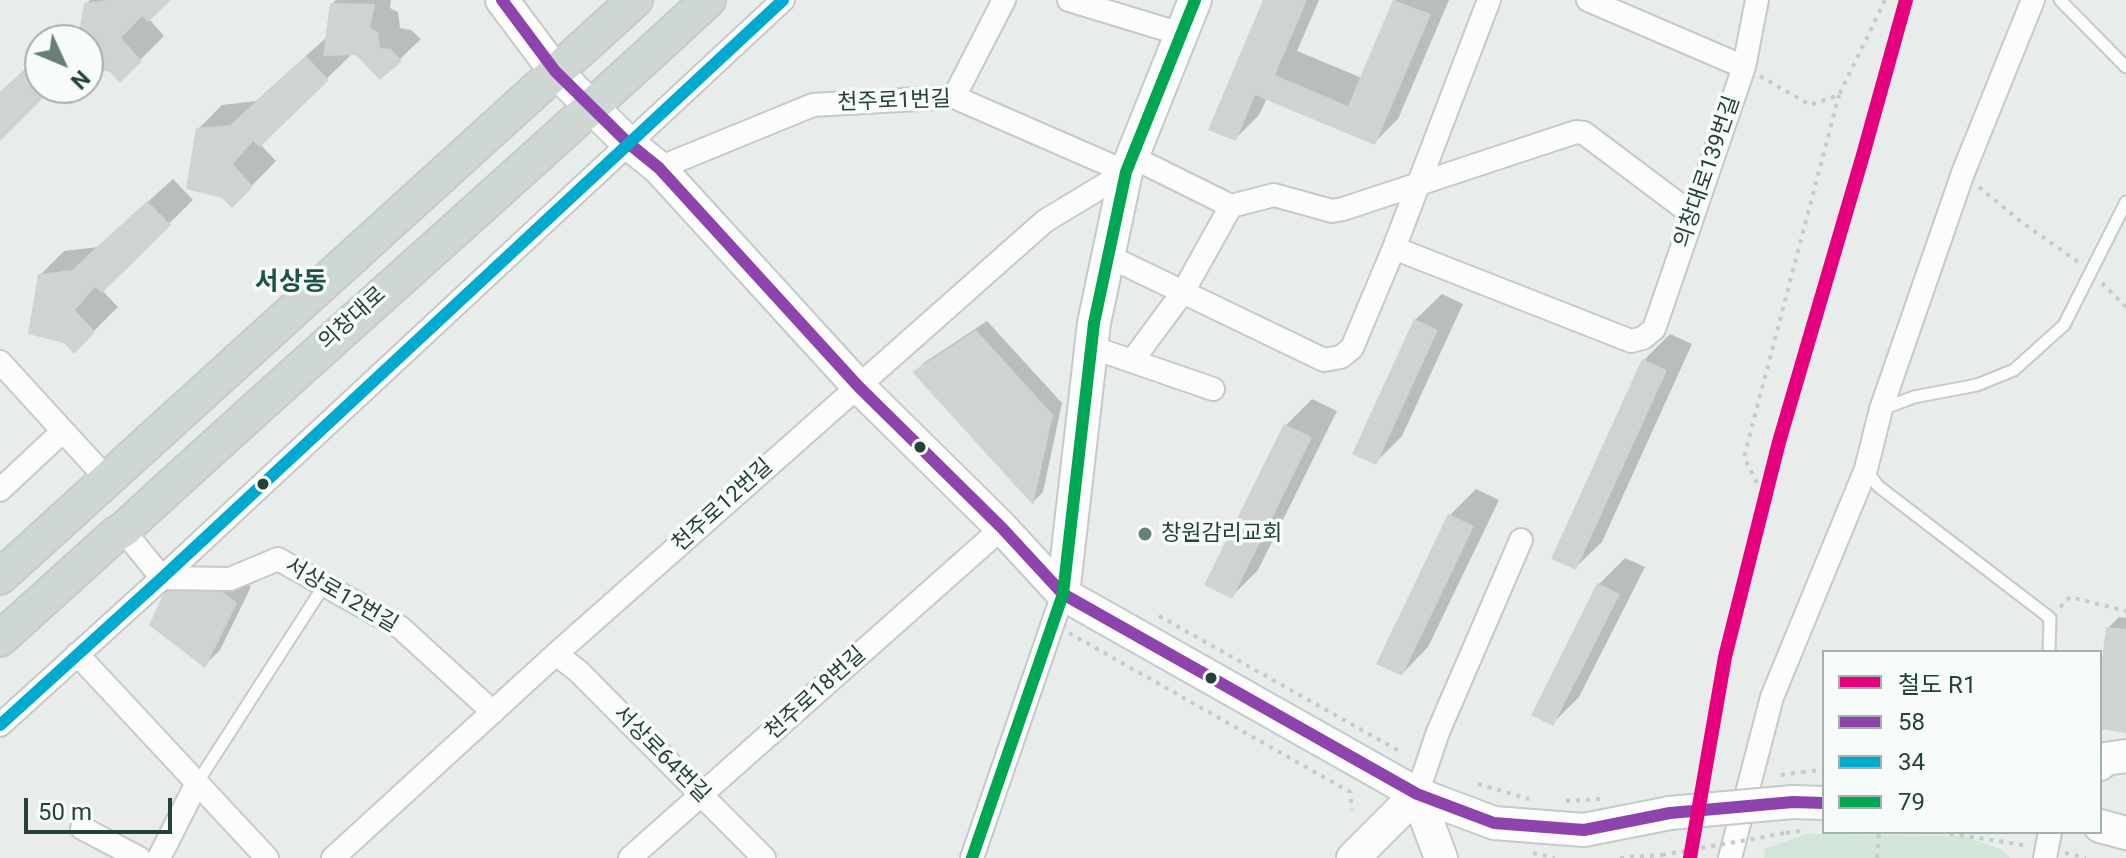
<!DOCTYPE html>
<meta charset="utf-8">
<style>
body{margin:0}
#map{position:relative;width:2126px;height:858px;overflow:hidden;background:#e8edeb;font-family:Roboto,"Noto Sans KR",sans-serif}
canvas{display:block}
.legend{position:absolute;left:1822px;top:650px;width:280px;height:184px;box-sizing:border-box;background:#f7fbf9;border:2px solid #a3b1ad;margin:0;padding:10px 14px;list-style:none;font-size:24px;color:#24423a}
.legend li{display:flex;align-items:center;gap:16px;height:40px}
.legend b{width:40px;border:2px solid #a3b1ad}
.north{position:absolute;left:24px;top:24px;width:80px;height:80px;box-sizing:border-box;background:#f7fbf9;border:2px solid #a3b1ad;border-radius:50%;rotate:134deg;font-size:22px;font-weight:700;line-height:32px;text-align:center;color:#24423a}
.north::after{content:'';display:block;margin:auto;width:28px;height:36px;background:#697e78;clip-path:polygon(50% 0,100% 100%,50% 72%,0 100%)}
.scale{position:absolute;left:24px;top:798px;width:148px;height:36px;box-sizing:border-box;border:4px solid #24423a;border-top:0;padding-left:10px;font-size:24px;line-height:28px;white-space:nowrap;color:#24423a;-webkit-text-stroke:6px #f7fbf9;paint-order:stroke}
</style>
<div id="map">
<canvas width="2126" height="858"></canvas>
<ul class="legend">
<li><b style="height:10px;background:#e5007d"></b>철도 R1</li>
<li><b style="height:10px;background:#8e44ad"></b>58</li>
<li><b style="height:10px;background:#00a9ce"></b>34</li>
<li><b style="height:10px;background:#00a651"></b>79</li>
</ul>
<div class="north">N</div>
<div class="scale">50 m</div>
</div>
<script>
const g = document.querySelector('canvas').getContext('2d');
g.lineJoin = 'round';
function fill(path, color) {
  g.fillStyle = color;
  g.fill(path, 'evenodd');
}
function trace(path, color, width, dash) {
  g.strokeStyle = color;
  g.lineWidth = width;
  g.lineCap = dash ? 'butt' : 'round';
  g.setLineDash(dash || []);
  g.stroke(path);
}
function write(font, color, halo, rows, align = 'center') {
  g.font = font + ' Roboto,"Noto Sans KR",sans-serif';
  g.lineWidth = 7;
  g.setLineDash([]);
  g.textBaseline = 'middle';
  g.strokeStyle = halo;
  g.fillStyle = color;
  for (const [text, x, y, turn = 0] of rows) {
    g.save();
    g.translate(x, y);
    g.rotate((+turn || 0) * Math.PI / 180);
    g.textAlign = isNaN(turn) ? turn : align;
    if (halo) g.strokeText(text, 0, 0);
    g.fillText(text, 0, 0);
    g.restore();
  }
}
fill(new Path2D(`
 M 1805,834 L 1964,836 L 2001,849 L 2010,858 L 1764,858 L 1765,849 Z`), '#d1e6d8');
fill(new Path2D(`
 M 90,0 L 167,0 L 148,18 L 164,36 L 120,80 L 111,70 L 88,65 L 88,40 L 80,40 L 86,4 Z
 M 336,0 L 391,0 L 390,8 L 398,12 L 400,28 L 411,30 L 421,39 L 380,78 L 357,53 L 353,53 L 260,144 L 276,161 L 232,206 L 198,129 L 222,105 L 256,101 L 328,36 L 332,4 Z
 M 1265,0 L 1319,0 L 1297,51 L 1362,78 L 1395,0 L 1449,0 L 1398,119 L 1374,143 L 1267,98 L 1259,115 L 1235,139 Z
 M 40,56 L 40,88 L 51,88 L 0,137 L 0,92 Z
 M 173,179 L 193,200 L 102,290 L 118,307 L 74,351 L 40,275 L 64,251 L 98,247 Z
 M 1442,294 L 1463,304 L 1402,436 L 1376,462 L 1415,320 Z
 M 987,321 L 1062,403 L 1043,492 L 1033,502 L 915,372 L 925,362 Z
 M 1670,334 L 1692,344 L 1602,542 L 1575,568 L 1644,360 Z
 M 1312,399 L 1337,411 L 1258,570 L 1232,596 L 1207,584 L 1286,425 Z
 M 1476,489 L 1499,500 L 1428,647 L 1402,674 L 1450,515 Z
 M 1625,558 L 1645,567 L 1579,697 L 1553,723 L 1599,584 Z
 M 227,569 L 251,587 L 220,650 L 205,665 L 151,625 Z
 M 2119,617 L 2126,618 L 2126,731 L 2100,727 L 2100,691 L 2108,628 Z`), '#0003');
fill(new Path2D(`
 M 109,0 L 171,0 L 148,22 L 142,16 L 121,38 L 142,61 L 120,83 L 110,72 L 88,67 L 88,40 L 78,40 L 84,3 Z
 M 1263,0 L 1307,0 L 1275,75 L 1348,106 L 1393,0 L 1431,14 L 1375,145 L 1255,95 L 1236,141 L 1208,130 Z
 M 330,3 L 375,4 L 370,28 L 378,32 L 380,48 L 391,49 L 402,61 L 380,80 L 356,55 L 323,56 Z
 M 306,56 L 329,80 L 260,147 L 253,141 L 233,164 L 253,187 L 232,208 L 222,198 L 186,189 L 196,128 L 230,125 Z
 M 24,70 L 47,94 L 0,141 L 0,92 Z
 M 147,201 L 171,225 L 102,293 L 95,287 L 75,310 L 95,332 L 74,354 L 64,343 L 28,334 L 38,274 L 72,270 Z
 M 1414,319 L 1438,330 L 1376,465 L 1352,454 Z
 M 976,330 L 1053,415 L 1033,505 L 912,372 Z
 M 1642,359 L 1667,370 L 1576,570 L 1551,559 Z
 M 1284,424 L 1312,437 L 1232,599 L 1204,585 Z
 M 1448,514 L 1474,526 L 1402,676 L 1376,664 Z
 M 169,582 L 211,583 L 237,603 L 205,668 L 149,625 Z
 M 1597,583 L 1620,594 L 1553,726 L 1531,715 Z
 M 2106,627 L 2126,629 L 2126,733 L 2100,729 L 2100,676 Z`), '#cfd4d2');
const lane = new Path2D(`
 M 2060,0 L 2126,67
 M 1882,409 L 1914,397 L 1977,385 L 2014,370 L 2064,325 L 2126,202
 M 1866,470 L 1878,486 L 2050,618 L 2049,652
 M 197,783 L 325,584`);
const street = new Path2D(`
 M 1069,0 L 1181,34
 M 1588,0 L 1744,67
 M 954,97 L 1004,0
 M 1132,157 L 1231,206 L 1274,195 L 1332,211 L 1343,209 L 1576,132 L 1584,133 L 1693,215
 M 659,168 L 813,105 L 954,97 L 1126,172
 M 1394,248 L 1631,341 L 1643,338 L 1654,329 L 1744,67 L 1757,0
 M 1108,256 L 1324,360 L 1341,357 L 1352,348 L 1394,248 L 1489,0
 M 1091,347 L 1213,389
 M 1132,361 L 1183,292 L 1231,206
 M 0,362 L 107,479
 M 0,490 L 63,431
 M 123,530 L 162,578 L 230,579 L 278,559 L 401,628 L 493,712
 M 77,654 L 267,858
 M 556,654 L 578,671 L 764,858
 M 0,725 L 162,578 L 783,0
 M 1417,794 L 1438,732 L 1521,540
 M 82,828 L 139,858
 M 159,858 L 197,783
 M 333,858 L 556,654 L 1045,221 L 1126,172
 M 630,858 L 1002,528
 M 972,858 L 1063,594
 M 1730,858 L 1772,697 L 1866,469 L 1881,409 L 1963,173 L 2033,0
 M 2045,858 L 2050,832`);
const secondary = new Path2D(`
 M 502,0 L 555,71 L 627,142 L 659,168 L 858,386 L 1002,528 L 1063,594 L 1417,794 L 1494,823 L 1584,830 L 1670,813
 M 1063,594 L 1094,323 L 1126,172 L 1195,0
 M 2100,764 L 2105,759 L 2126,756
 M 1793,802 L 1824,803
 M 2100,826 L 2126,833
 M 1353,858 L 1417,794 L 1441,858`);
const primary = new Path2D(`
 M 0,577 L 635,0
 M 0,639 L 116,534 L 123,530 C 316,352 515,179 708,0`);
trace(lane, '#c5cac8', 15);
trace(street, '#c5cac8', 26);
trace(secondary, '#c3cbc8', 36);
trace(primary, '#c3ccc9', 38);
trace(new Path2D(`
 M 1760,76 L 1810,105 L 1839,95 L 1885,0
 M 1979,187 L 2020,221 L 2081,264
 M 2102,283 L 2126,307
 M 1757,483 L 1744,457 L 1839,95
 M 2060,607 L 2070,597 L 2126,611
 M 1159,616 L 1401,752
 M 1069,633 L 1350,792 L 1352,810
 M 1802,772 L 1824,770
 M 1478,784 L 1529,799
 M 1566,801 L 1601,799
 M 1940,832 L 2029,846
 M 1786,833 L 1806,830
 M 1533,853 L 1555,858
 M 2065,853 L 2086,858
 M 1620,858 L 1662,855
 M 1877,858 L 1879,832`), '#c3ccca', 4, [4, 6]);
trace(lane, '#fcfcfc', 11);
trace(street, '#fcfcfc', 22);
trace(secondary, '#fcfcfc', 32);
trace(primary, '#cfd7d5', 34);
const secondaryBridge = new Path2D(`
 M 1670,813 L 1793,802`);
trace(secondaryBridge, '#c3cbc8', 36, []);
trace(new Path2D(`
 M 1781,775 L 1802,772
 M 1662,855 L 1786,833`), '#c3ccca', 4, [4, 6]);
trace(secondaryBridge, '#fcfcfc', 32);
trace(new Path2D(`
 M 502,0 L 555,71 L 627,142 L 659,168 L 858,386 L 1002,528 L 1063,594 L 1417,794 L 1494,823 L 1584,830 L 1670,813 L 1793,802 L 1824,803`), '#8e44ad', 12);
trace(new Path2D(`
 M 0,725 L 162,578 L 783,0`), '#00a9ce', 12);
trace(new Path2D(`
 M 972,858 L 1063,594 L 1094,323 L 1126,172 L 1195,0`), '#00a651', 12);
trace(new Path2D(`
 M 1690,858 L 1725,657 L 1779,442 L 1863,155 L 1906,0`), '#e5007d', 14);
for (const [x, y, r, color] of [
 [920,447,7,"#24423a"],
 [263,484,7,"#24423a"],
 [1145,534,8,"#697e78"],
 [1211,678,7,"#24423a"]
]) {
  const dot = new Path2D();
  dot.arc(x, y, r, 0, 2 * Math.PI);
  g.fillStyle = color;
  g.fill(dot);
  trace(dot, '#f7fbf9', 3);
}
write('22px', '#24423a', '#f7fbf9', [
 ["천주로1번길",894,102,-2],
 ["의창대로139번길",1708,172,-71],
 ["의창대로",353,319,-42],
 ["천주로12번길",723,506,-42],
 ["서상로12번길",341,596,30],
 ["천주로18번길",816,694,-42],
 ["서상로64번길",661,755,45]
]);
write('22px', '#24423a', '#f7fbf9', [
 ["창원감리교회",1161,534]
], 'left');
write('bold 26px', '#1f5548', '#f7fbf9', [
 ["서상동",291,283]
]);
</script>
